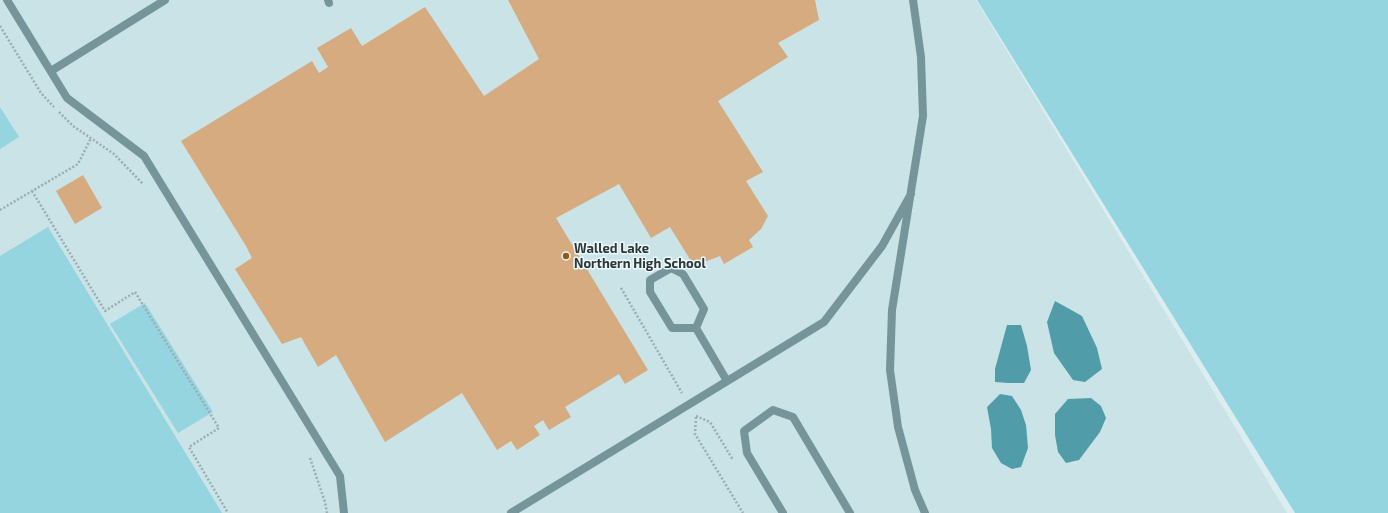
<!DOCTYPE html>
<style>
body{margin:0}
canvas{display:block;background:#dcedef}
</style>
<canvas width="1388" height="513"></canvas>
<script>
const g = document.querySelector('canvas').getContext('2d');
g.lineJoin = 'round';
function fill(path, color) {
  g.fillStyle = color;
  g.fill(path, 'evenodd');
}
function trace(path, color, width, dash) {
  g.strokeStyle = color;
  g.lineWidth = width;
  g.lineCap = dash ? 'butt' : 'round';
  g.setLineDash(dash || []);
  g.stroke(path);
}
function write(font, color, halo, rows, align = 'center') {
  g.font = font + ' "Exo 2",sans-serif';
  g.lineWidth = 3;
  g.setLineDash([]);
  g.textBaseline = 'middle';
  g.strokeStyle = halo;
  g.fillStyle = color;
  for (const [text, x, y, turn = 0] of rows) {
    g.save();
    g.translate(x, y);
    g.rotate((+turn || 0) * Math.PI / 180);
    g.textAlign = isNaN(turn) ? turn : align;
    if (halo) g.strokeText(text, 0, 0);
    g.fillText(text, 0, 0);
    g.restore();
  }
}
fill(new Path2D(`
 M 0,0 L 976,0 L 1287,513 L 0,513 Z`), '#c9e3e7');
fill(new Path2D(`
 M 977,0 L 1388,0 L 1388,513 L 1295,513 Z
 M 0,107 L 19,137 L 0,149 Z
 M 48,227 L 222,513 L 0,513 L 0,256 Z
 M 145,303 L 213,412 L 178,433 L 110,324 Z`), '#94d5e0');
fill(new Path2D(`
 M 1055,301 L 1082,316 L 1097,348 L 1102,369 L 1085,382 L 1073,380 L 1054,353 L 1047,322 Z
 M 1007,325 L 1021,325 L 1027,346 L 1031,370 L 1024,383 L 1008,383 L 995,382 L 995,369 Z
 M 1000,394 L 1012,396 L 1021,410 L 1026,425 L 1028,448 L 1021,467 L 1012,469 L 1001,463 L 992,448 L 991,429 L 987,407 Z
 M 1091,398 L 1101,406 L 1106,418 L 1100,432 L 1079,460 L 1066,463 L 1058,452 L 1055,435 L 1055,414 L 1068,399 Z`), '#509ca8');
fill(new Path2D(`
 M 508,0 L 815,0 L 819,20 L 778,43 L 788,57 L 718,101 L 763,172 L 746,181 L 768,216 L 761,229 L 749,240 L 753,247 L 724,264 L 720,256 L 704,262 L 691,261 L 670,227 L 651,238 L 619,184 L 556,218 L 648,370 L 625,384 L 619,374 L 565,407 L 571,417 L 549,430 L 543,420 L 534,426 L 540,435 L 517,450 L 511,441 L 497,450 L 462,393 L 385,442 L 336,355 L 318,367 L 301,337 L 282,344 L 235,269 L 252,258 L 246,246 L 181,141 L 312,61 L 319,73 L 328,67 L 317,48 L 351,28 L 362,46 L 425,7 L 484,96 L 539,59 Z
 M 83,175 L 102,208 L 75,224 L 56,191 Z`), '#d6ab7f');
trace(new Path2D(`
 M 0,26 L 41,93 L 54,107
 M 59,112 L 73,126 L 114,154 L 143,184
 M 32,191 L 105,311 L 135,292 L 219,428 L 189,447 L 228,513
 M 0,210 L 78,164 L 91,138
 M 621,288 L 682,393
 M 696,416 L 710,422 L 733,460
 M 696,417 L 695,434 L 743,513
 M 310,458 L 325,502 L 327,513`), '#9eacae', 2.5, [2, 2]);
trace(new Path2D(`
 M 7,0 L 67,98 L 144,156 L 340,476 L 344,513
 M 328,0 L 329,3
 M 913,0 L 921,57 L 923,116 L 892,310 L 890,370 L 898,427 L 915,490 L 925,513
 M 51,71 L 165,0
 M 696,328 L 672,328 L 650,292 L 650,280 L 671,268 L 683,274 L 704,309 L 696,328 L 727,381
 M 511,513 L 824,322 L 882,246 L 911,194
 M 783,513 L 747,453 L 744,431 L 773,410 L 793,417 L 850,513`), '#76959a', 8);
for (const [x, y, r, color] of [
 [566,256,4,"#915a10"]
]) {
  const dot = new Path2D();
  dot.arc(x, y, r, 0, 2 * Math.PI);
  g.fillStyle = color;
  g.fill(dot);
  trace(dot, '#e9fafd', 1.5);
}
write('bold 13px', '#303638', '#e9fafd', [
 ["Walled Lake",574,249],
 ["Northern High School",574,264]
], 'left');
</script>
